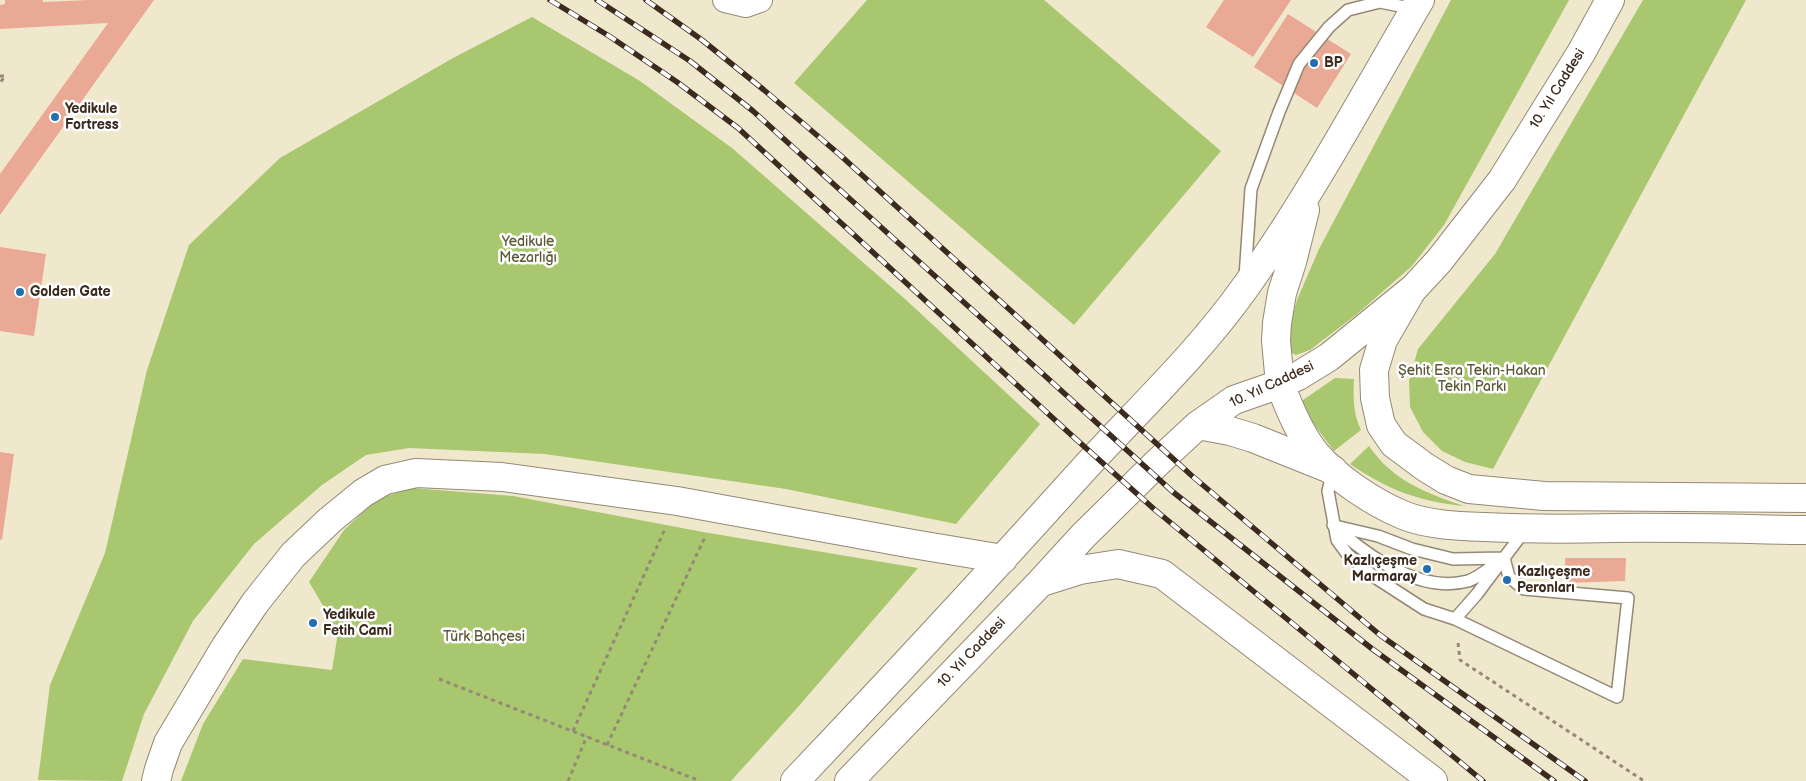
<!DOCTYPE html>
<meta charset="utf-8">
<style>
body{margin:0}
canvas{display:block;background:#efe8cd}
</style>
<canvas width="1806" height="781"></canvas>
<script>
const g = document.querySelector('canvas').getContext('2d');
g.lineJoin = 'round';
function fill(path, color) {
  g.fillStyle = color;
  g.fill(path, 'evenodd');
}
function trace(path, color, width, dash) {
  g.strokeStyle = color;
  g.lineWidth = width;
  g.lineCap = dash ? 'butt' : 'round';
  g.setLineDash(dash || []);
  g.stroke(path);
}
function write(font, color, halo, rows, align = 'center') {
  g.font = font + ' "Balsamiq Sans",sans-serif';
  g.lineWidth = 5;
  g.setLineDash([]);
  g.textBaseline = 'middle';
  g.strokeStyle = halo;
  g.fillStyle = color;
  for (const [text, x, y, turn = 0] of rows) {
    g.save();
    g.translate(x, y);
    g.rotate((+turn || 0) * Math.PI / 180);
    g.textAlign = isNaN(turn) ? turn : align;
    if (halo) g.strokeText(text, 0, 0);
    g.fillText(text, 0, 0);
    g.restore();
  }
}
fill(new Path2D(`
 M 867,0 L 1044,0 L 1221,151 L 1074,325 L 794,83 Z
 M 1451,0 L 1569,0 L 1444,225 L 1412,266 L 1357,314 L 1310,350 L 1296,355 L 1288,351 L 1287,335 L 1297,300 L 1319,249 Z
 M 1643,0 L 1746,0 L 1493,469 L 1465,462 L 1442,451 L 1423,432 L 1410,407 L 1409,381 L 1418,349 L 1495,254 Z
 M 532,17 L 640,81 L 732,148 L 905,299 L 1040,424 L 956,524 L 786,489 L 545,454 L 409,448 L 366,455 L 322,485 L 254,544 L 193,621 L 144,714 L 122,781 L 38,780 L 50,685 L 105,553 L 147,370 L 189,245 L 280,158 L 453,58 Z
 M 1335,378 L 1354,379 C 1353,397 1353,413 1361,430 L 1334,451 L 1309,418 L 1300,402 Z
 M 1369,446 C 1393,481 1426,493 1464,506 C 1420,502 1386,489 1350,464 Z
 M 412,488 L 513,496 L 703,532 L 918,568 L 798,707 L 731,781 L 181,781 L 203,724 L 243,659 L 332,670 L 337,639 L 325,609 L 309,582 L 344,530 L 377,499 Z`), '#a8c76f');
fill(new Path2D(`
 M 5,0 L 43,0 L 43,2 L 89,0 L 154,0 L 0,215 L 0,174 L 108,23 L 0,29 L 0,5 L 5,4 Z
 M 1224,0 L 1291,0 L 1253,57 L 1206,27 Z
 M 1288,14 L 1351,54 L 1317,108 L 1254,67 Z
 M 0,247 L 46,254 L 34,336 L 0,331 Z
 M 0,452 L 14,454 L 2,540 L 0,539 Z
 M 1565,558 L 1626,558 L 1625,581 L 1566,583 Z`), '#eaa995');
const lane = new Path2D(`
 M 1245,277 L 1251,189 L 1279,112 L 1299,64 L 1329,27 L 1348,10 L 1380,2 L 1415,9
 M 1333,471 L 1328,491 L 1337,540 L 1348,555 L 1373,576 L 1424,609 L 1455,619 L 1617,697 L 1628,598 L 1524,589 L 1509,577 L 1504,558
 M 1333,525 C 1367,556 1420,594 1468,581 C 1480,577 1493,565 1504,558
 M 1335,526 L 1378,536 L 1412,549 L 1453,559 L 1504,558
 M 1455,619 L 1477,594 L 1525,530`);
const street = new Path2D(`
 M 725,0 L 746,5 L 760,0`);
const secondary = new Path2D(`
 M 1412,290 L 1383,340 L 1374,370 L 1375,398 L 1381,425 L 1394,444 L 1425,467 L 1446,480 L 1469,489 L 1544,496 L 1806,498
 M 1280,384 C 1289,408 1300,435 1316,454 C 1336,478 1374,503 1403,515 C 1427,525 1458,526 1485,527 C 1527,529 1570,529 1613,528 C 1677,527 1742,529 1806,530`);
const primary = new Path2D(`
 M 1280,384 L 1276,341 L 1277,323 L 1282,293 L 1292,262 L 1305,210
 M 1198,425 L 1230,431 L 1253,438 L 1333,470
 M 1042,582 L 1080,570 L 1118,564 L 1162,574 L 1433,781
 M 156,781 L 159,769 L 168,743 L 226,646 L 255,603 L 293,555 L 330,520 L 363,493 L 385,480 L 416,473 L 502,477 L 677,501 L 913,544 L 1003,559
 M 795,781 C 889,682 982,582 1073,481 C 1130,417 1194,359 1244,289 C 1310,197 1363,97 1420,0
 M 849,781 L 1040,583 L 1083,536 L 1157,463 L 1198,425 L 1234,400 L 1280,384 L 1298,376 L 1329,357 L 1414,288 L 1439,261 L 1502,180 L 1581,53 L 1610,0`);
trace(lane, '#958976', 14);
trace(street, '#958976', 26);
trace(secondary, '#958976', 30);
trace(primary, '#958976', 30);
trace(new Path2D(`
 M 0,76 L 5,76 L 0,83
 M 1458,643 L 1460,660 L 1644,781
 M 439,679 L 700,781
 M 573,731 L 665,529
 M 607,745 L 706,535
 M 568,781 L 587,736`), '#958976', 3, [4, 4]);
trace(lane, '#fff', 11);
trace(street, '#fff', 24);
trace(secondary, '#fff', 28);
trace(primary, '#fff', 28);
const rail = new Path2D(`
 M 550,0 L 609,36 L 677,82 L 738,128 L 1068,432 L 1154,509 L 1483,781
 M 597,0 L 690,61 L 753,111 L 1173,492 L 1371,648 L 1554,781
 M 646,0 L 702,40 L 764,90 L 840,155 L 1191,475 L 1380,635 L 1585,781`);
trace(rail, '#3b2a1e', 5.5);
trace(rail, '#fff', 4, [11]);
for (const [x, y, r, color] of [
 [1314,63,5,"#1f6fb2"],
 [55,117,5,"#1f6fb2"],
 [20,292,5,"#1f6fb2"],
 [1427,569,5,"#1f6fb2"],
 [1507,580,5,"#1f6fb2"],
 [313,623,5,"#1f6fb2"]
]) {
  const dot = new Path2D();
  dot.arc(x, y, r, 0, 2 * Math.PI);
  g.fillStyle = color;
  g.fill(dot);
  trace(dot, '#fff', 2);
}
write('bold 14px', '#3b2a1e', '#fff', [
 ["BP",1324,63],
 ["Yedikule",65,109],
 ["Fortress",65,125],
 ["Golden Gate",30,292],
 ["Kazlıçeşme",1417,561,"right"],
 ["Marmaray",1417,577,"right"],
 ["Kazlıçeşme",1517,572],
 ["Peronları",1517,588],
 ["Yedikule",323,615],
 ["Fetih Cami",323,631]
], 'left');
write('14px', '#3b2a1e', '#fff', [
 ["10. Yıl Caddesi",1558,89,-58],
 ["10. Yıl Caddesi",1272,385,-25],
 ["10. Yıl Caddesi",972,653,-46]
]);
write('14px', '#5c5936', '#fff', [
 ["Yedikule",528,242],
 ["Mezarlığı",528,258],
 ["Şehit Esra Tekin-Hakan",1472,371],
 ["Tekin Parkı",1472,387],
 ["Türk Bahçesi",484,637]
]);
</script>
